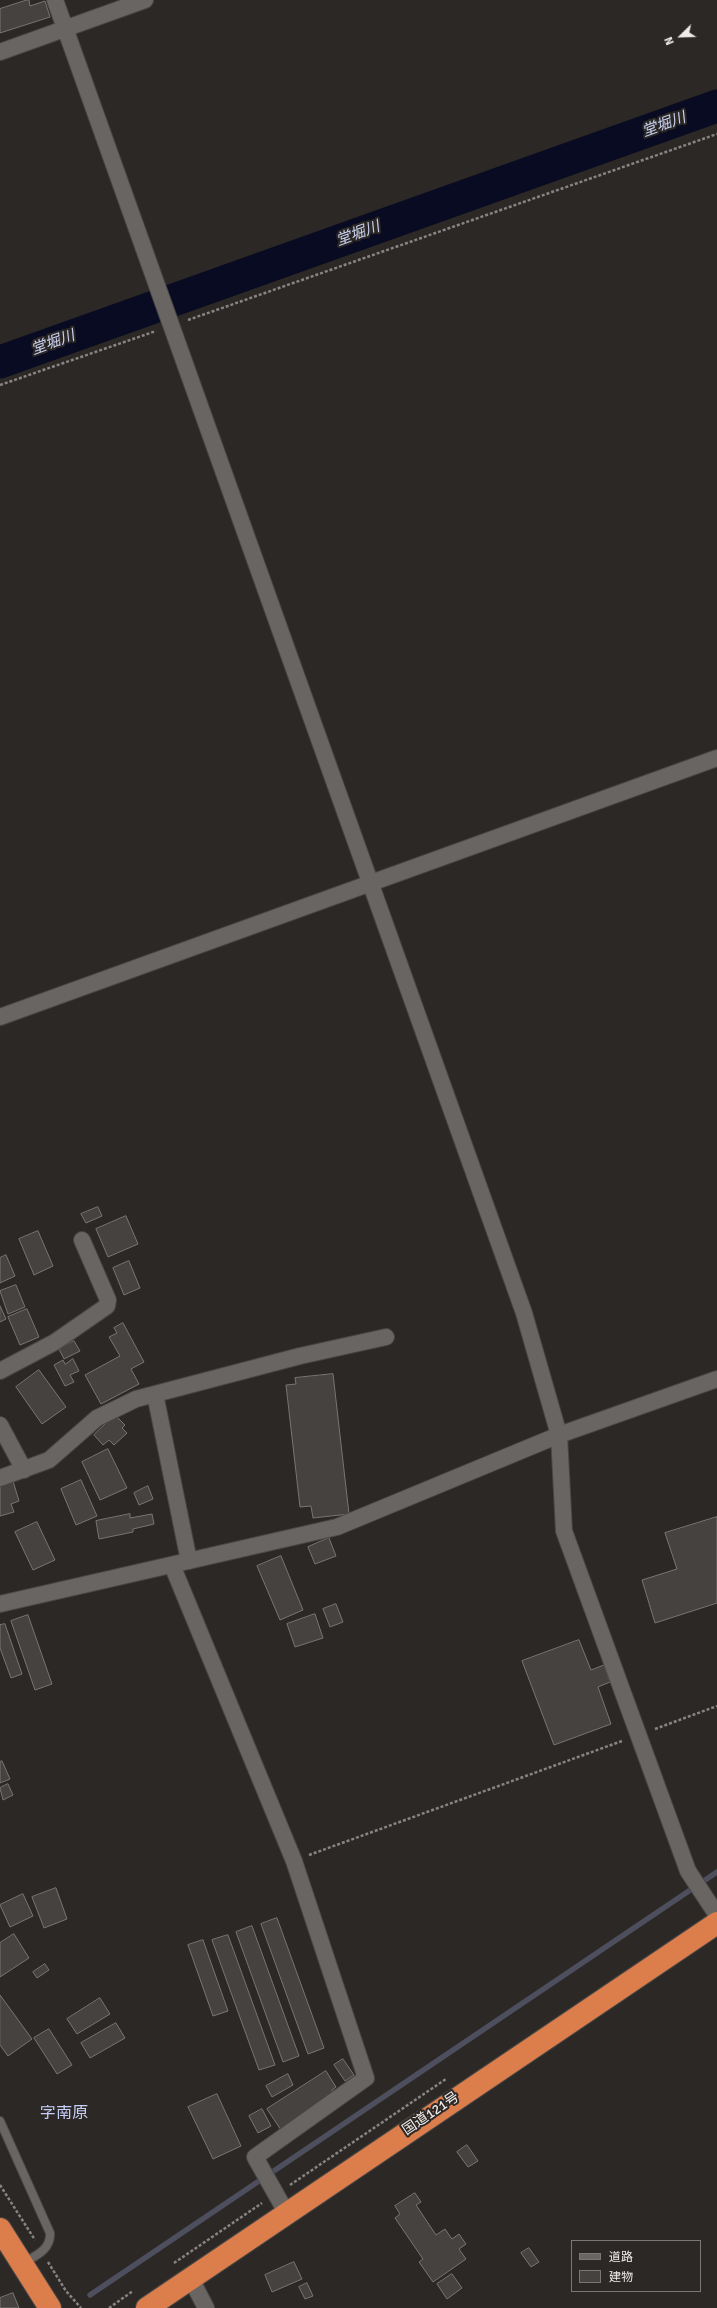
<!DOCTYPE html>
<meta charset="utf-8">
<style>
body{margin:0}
#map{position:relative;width:717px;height:2308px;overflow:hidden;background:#2c2826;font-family:Signika,"Noto Sans JP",sans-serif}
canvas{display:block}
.legend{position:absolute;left:571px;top:2240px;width:130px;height:52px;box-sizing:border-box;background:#2c2826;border:1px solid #7a7775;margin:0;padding:5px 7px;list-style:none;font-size:12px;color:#efedeb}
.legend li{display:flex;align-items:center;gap:8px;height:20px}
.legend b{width:20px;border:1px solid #7a7775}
.north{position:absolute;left:661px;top:16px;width:40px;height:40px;-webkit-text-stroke:3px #2c2826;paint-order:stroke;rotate:247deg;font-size:11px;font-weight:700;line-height:16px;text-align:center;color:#efedeb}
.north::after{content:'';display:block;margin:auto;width:14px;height:18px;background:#efedeb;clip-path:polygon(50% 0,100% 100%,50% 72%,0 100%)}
</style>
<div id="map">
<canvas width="717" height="2308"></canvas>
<ul class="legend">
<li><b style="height:5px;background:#696563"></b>道路</li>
<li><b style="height:11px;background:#464240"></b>建物</li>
</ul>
<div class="north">N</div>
</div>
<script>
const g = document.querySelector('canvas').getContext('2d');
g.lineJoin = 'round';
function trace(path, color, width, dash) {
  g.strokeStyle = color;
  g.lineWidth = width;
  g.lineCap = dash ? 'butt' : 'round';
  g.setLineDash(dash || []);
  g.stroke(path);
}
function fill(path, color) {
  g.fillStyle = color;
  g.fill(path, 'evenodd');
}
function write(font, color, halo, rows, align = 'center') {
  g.font = font + ' Signika,"Noto Sans JP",sans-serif';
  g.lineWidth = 4;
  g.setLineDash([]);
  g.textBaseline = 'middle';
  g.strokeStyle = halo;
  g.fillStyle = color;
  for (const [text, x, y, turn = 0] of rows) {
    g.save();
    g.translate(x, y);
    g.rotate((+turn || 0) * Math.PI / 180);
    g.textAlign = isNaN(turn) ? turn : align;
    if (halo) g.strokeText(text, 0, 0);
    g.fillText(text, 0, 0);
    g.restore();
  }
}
trace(new Path2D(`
 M 90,2295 L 717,1872`), '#4e4f5e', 5.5);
trace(new Path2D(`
 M 0,362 L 717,106`), '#090b22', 33);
const building = new Path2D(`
 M 27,0 L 29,0 L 30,6 L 45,1 L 50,17 L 0,33 L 0,9 Z
 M 98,1207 L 102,1216 L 86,1223 L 81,1214 Z
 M 126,1216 L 138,1244 L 108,1257 L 96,1229 Z
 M 38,1231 L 53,1266 L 34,1275 L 19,1239 Z
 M 6,1255 L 15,1276 L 0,1283 L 0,1258 Z
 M 129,1261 L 140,1288 L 124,1295 L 113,1268 Z
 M 16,1285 L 25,1307 L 8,1314 L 0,1291 Z
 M 0,1306 L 6,1319 L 0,1322 Z
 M 27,1309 L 39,1337 L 20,1345 L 8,1317 Z
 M 123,1323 L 144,1362 L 131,1369 L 139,1384 L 101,1404 L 85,1375 L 120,1356 L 109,1337 L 117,1333 L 114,1328 Z
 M 74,1341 L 80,1351 L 64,1359 L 59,1349 Z
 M 73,1359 L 79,1371 L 70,1375 L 74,1382 L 65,1386 L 54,1365 L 63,1360 L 65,1364 Z
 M 39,1370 L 66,1407 L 42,1424 L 16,1387 Z
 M 333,1374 L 349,1514 L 313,1518 L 311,1506 L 300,1507 L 286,1385 L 296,1384 L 295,1378 Z
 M 115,1415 L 125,1425 L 122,1428 L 127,1433 L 114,1445 L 109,1440 L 103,1445 L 94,1435 Z
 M 108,1449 L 127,1488 L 100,1500 L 82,1462 Z
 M 81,1480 L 97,1516 L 76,1525 L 61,1489 Z
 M 13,1481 L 19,1501 L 11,1504 L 14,1512 L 0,1516 L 0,1485 Z
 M 148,1486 L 153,1499 L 139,1505 L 134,1493 Z
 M 130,1514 L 130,1518 L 152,1514 L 154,1524 L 133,1529 L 133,1532 L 99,1539 L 96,1521 Z
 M 717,1517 L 717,1603 L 655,1623 L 642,1580 L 677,1569 L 665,1533 Z
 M 37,1522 L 55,1560 L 33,1570 L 15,1532 Z
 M 329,1538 L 336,1556 L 315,1564 L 308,1547 Z
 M 281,1556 L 303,1610 L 280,1620 L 257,1566 Z
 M 336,1604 L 343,1622 L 330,1627 L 323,1609 Z
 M 315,1614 L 323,1638 L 295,1647 L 287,1624 Z
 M 28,1615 L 52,1684 L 35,1690 L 11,1621 Z
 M 5,1624 L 22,1674 L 11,1678 L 0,1648 L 0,1625 Z
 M 579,1640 L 591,1670 L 604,1665 L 610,1682 L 598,1687 L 611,1724 L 554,1745 L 522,1661 Z
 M 2,1761 L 10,1779 L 0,1783 L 0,1762 Z
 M 8,1784 L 13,1795 L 3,1800 L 0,1788 Z
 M 56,1888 L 67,1919 L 44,1928 L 32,1897 Z
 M 23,1894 L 33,1916 L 10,1927 L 0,1905 Z
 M 277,1918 L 324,2048 L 308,2054 L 261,1924 Z
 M 252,1926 L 299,2056 L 283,2062 L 236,1932 Z
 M 14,1934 L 29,1958 L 0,1977 L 0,1943 Z
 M 228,1935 L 275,2065 L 259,2070 L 212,1940 Z
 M 203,1940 L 228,2011 L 213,2016 L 188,1945 Z
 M 45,1964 L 49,1970 L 37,1978 L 33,1972 Z
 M 0,1995 L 32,2039 L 8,2056 L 0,2045 Z
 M 100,1998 L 110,2014 L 77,2034 L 67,2019 Z
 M 116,2023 L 125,2038 L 90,2058 L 81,2043 Z
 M 49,2029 L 72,2065 L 57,2074 L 34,2038 Z
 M 343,2059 L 354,2075 L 345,2081 L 334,2065 Z
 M 326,2071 L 336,2087 L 332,2090 L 336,2098 L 283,2133 L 267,2109 Z
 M 288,2074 L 293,2085 L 272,2097 L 266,2086 Z
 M 217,2094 L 241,2146 L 213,2159 L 188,2107 Z
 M 262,2109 L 271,2126 L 258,2133 L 249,2116 Z
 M 467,2145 L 478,2161 L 468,2167 L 457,2152 Z
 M 415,2193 L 421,2202 L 416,2205 L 436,2235 L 445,2229 L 452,2239 L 459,2234 L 466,2244 L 459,2249 L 466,2259 L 433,2282 L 419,2262 L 423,2259 L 395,2218 L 400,2214 L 395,2206 Z
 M 529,2248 L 539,2262 L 531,2267 L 521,2253 Z
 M 294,2262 L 302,2279 L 272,2292 L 265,2275 Z
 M 452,2274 L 462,2288 L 447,2299 L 437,2284 Z
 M 307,2283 L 313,2296 L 305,2299 L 299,2287 Z
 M 13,2293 L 19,2308 L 0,2308 L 0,2298 Z`);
fill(building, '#464240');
trace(building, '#797573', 1);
const lane = new Path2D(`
 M 0,2121 L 50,2233 C 51,2250 35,2256 23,2263`);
const street = new Path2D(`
 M 55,0 L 524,1313 L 559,1435 L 564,1531 L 688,1871 L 717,1915
 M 0,52 L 145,0
 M 0,1017 L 717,758
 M 0,1371 L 55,1342 L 107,1306 L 108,1300 L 82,1240
 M 155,1394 L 189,1561
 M 0,1425 L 24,1470
 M 0,1478 L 49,1460 L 97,1418 L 136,1399 L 300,1356 L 386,1337
 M 172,1565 L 294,1861 L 366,2078 L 255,2157 L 286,2212
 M 0,1604 L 337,1527 L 559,1435 L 717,1379
 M 190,2277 L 206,2308`);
const highway = new Path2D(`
 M 0,2229 L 50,2308
 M 147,2308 L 717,1923`);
trace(lane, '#494644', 10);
trace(street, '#494644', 18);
trace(highway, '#494644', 24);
trace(new Path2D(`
 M 188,320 L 717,134
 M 0,385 L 156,331
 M 655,1729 L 717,1706
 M 309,1855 L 622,1741
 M 0,2185 L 35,2240
 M 290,2185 L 446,2079
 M 48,2262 L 66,2291 L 81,2308
 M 174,2263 L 262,2203
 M 109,2308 L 133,2291`), '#878482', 2.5, [3, 2]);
trace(lane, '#696563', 8);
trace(street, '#696563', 16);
trace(highway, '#dc7d4c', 22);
write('14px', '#efedeb', '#2c2826', [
 ["国道121号",431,2114,-34]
]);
write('italic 15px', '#ccd4f5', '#2c2826', [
 ["堂堀川",664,125,-20],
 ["堂堀川",358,234,-20],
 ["堂堀川",53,343,-20]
]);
write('16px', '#c4cef8', '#2c2826', [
 ["字南原",64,2114]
]);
</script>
